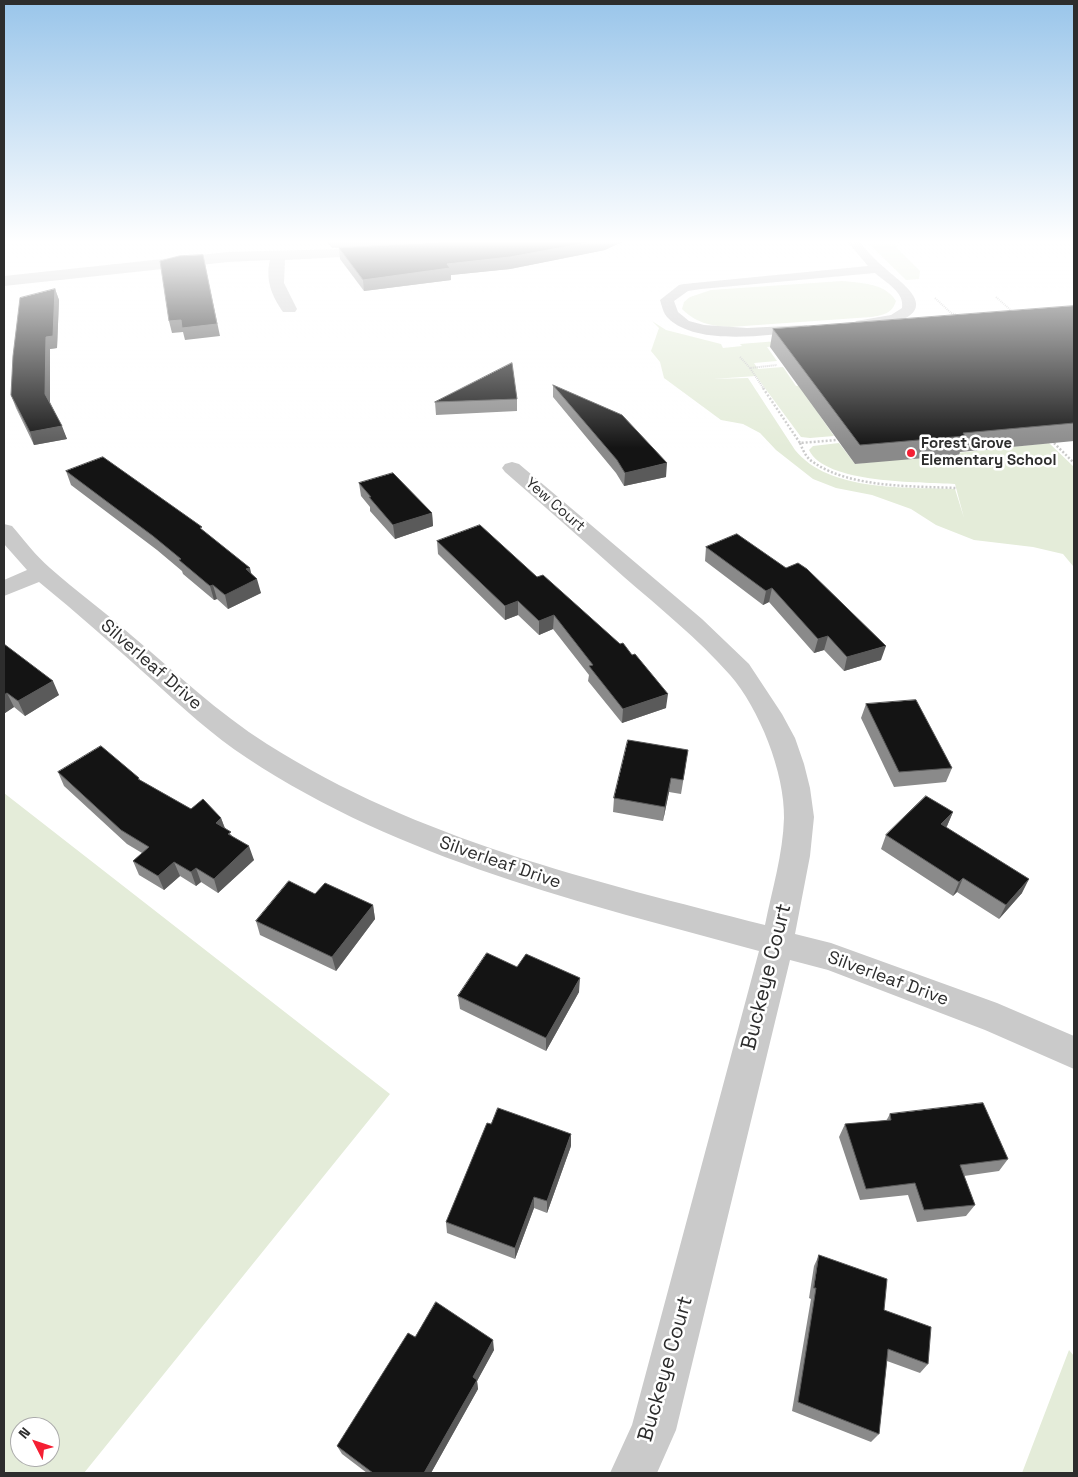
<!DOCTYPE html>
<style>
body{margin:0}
#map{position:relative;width:1078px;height:1477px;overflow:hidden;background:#fff;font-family:"Space Grotesk",sans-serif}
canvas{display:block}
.frame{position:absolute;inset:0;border:5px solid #2d2d2d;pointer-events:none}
.north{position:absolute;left:10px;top:1417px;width:50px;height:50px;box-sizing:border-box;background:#fff;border:1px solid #ababab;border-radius:50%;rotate:311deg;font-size:14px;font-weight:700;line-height:20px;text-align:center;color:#2d2d2d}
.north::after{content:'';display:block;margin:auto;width:18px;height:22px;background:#f51f33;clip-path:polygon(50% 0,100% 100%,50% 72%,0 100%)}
</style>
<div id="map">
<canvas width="1078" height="1477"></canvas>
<div class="frame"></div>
<div class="north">N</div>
</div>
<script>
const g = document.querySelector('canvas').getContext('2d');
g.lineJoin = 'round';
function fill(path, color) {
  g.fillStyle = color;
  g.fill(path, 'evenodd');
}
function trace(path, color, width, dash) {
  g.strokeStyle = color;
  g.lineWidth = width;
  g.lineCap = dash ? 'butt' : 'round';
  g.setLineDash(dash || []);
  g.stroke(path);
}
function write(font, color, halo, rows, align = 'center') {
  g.font = font + ' "Space Grotesk",sans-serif';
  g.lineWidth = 5;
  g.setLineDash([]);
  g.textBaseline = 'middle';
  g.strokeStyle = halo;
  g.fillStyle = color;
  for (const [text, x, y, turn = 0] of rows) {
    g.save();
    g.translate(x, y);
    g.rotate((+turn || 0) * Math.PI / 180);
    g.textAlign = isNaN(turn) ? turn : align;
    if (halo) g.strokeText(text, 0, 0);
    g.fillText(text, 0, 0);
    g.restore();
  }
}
fill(new Path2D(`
 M 866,241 L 901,241 L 896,244 L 897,248 L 920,271 L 919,279 L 906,280 Z
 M 842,281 C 862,283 885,283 896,301 C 892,314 883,315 871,317 L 730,327 C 711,326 696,323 682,309 L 684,302 L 690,297 L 711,290 Z
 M 652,321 L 666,330 L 721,344 L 723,348 L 742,346 L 740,344 L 930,329 L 857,340 L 767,347 L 777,361 L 754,363 L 758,369 L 783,367 L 796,386 L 838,381 L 818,413 L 834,436 L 810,438 L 801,437 L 756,376 L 713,379 L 748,378 L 795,450 C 829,492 906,487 955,489 L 964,518 L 955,484 C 921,482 825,484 809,450 L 813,446 L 839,443 L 855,464 L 1049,443 L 1074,467 L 1074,571 L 1073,566 L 1063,554 L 1033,547 L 974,540 L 936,525 L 911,509 L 872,495 L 836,488 L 813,479 L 776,450 L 760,433 L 743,424 L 721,420 L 664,378 L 660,362 L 651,351 L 659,328 Z
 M 4,793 L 390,1094 L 84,1473 L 4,1473 ZM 20,1427 L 50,1427 L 50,1457 L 20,1457 Z
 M 1069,1350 L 1074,1356 L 1074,1473 L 1022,1473 Z`), '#e4ecd9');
trace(new Path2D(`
 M 996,297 L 1014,313
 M 935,298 L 951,313 L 960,316
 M 740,357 L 750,368
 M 764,389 L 750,368 L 777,365`), '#cacaca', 2, [1, 1]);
trace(new Path2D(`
 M 763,388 L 800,443 L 837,440
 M 800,443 C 803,450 806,458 813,462 C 850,488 912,486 956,488
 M 1054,443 L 1074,463`), '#cacaca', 2.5, [2, 2]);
fill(new Path2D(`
 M 847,241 L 859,241 C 867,251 876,261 886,269 C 900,282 936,305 902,320 C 889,326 870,330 856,327 L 854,324 L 856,321 L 891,315 L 902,308 C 905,292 885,282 875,273 L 701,289 L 688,291 L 674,301 L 678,312 L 689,321 L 704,325 L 747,328 L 807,325 L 809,328 L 802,332 C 765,335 696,346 668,318 C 663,313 662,306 660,300 L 679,285 L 684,284 L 868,266 Z`), '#cacaca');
fill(new Path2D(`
 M 377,248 L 382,249 L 384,252 L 382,255 L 285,260 L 284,283 L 297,309 L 295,312 L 283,312 C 272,296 265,280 270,260 L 228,262 L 4,286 L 4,276 L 228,252 Z
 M 512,462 L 519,464 L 702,619 L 749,664 L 782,714 L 795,738 L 804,764 L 810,788 L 814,817 L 810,856 L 795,934 L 831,943 L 997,1003 L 1074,1036 L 1074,1069 L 985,1030 L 828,970 L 790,960 L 676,1430 L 657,1473 L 610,1473 L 632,1425 L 759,951 C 583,903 401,860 247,758 C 212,735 182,707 151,679 C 114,646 77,613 39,582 L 4,596 L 4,580 L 27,570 L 4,544 L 4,524 L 12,526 C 24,540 36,556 50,568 C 76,591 105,612 131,635 C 175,672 218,713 267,744 C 418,840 593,881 765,925 C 772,890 783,854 784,818 C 785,773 759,708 730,675 C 698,639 660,608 624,577 C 585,542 545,507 505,472 L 502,468 L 505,464 Z`), '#cacaca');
fill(new Path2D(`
 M 326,241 L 449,241 L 422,244 L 463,241 L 624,241 L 605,250 L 510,269 L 451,275 L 451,280 L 364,291 L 340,259 L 339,248 L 363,247 L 332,248 Z
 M 55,289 L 59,300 L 57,348 L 50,349 L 50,402 L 67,439 L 34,445 L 16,408 L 11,395 Z
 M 1074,306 L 1074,441 L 960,452 L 959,455 L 855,464 L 770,347 L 773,329 Z
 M 553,385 L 666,477 L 624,486 L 616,473 L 553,397 Z
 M 517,399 L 517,411 L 436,415 L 435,402 Z
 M 66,471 L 203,531 L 251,574 L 261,593 L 228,609 L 217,599 L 214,600 L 183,574 L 182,571 L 157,550 L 71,485 Z
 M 359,483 L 432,513 L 433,526 L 395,539 L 370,511 L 370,507 L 361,496 Z
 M 737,534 L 881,660 L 844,671 L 824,650 L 814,653 L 769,602 L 763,605 L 705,561 L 706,547 Z
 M 437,541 L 537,577 L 632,655 L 666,708 L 622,723 L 588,681 L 589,675 L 553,629 L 539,635 L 518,615 L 505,620 L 438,554 Z
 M 4,644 L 59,695 L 25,716 L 14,707 L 5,713 L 4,712 Z
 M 866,704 L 952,768 L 946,782 L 894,787 L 861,718 Z
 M 686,764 L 681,794 L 669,792 L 663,821 L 613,812 L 614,798 Z
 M 58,772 L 139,778 L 140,780 L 191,809 L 221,818 L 225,828 L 254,860 L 218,893 L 201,882 L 196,886 L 180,876 L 164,890 L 139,875 L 133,861 L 142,853 L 127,844 L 64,786 Z
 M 953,812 L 947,826 L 946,828 L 1022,893 L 999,919 L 957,892 L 953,896 L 881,849 L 886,835 Z
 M 315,894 L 373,905 L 375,919 L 336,971 L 260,935 L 256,921 Z
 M 517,967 L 579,992 L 546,1051 L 460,1009 L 458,996 Z
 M 890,1114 L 1008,1159 L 999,1171 L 964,1176 L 975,1205 L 966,1216 L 917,1222 L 908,1195 L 860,1200 L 839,1137 L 845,1124 L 886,1121 Z
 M 571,1146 L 547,1213 L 534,1208 L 515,1259 L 447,1233 L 446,1222 Z
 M 819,1255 L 884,1310 L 928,1364 L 920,1373 L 887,1361 L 879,1434 L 871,1442 L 792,1411 L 811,1299 L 809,1298 L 814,1266 Z
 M 415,1337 L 494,1350 L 477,1381 L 478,1389 L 431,1473 L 367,1473 L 342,1454 L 337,1446 Z`), '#8a8a8a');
fill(new Path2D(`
 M 405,241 L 449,241 L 406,245 Z
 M 597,241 L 624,241 L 605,250 L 510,269 L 451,275 L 451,280 L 364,291 L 363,280 L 447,264 Z
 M 203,255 L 220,336 L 185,340 L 183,332 L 172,333 L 169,321 Z
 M 55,289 L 59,300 L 57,348 L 50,349 L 50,407 L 45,394 L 46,337 Z
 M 62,426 L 67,439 L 34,445 L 30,432 Z
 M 667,463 L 666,477 L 624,486 L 625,473 Z
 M 432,513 L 433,526 L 395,539 L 393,525 Z
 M 250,568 L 253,581 L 257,579 L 261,593 L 228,609 L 225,595 L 246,569 Z
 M 213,585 L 217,599 L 214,600 L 210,586 Z
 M 772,588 L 769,602 L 763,605 L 766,591 Z
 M 518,601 L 518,615 L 505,620 L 505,606 Z
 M 554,615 L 553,629 L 539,635 L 539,621 Z
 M 828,636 L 824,650 L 814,653 L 818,639 Z
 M 886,646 L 881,660 L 844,671 L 847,657 Z
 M 53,681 L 59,695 L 25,716 L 18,701 Z
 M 7,693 L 14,707 L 5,713 L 4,711 L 4,695 Z
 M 668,694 L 666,708 L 622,723 L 623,709 Z
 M 671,778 L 669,792 L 663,821 L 665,807 Z
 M 953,812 L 947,826 L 935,839 L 941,824 Z
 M 221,818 L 226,832 L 216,823 Z
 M 249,846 L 254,860 L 218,893 L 214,879 Z
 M 174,862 L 180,876 L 164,890 L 158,876 Z
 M 196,868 L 201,882 L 196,886 L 191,872 Z
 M 963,878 L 957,892 L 953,896 L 959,882 Z
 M 1029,879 L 1022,893 L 999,919 L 1006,905 Z
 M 373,905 L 375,919 L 336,971 L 332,957 Z
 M 580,978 L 579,992 L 546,1051 L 546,1038 Z
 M 571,1134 L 571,1146 L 547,1213 L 547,1201 Z
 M 534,1197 L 534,1208 L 515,1259 L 515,1248 Z
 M 493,1340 L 494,1350 L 477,1381 L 478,1389 L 431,1473 L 424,1473 L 473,1377 Z`), '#5a5a5a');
const building = new Path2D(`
 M 463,241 L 597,241 L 510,257 L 447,264 L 450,268 L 363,280 L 339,248 Z
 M 203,255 L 217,324 L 182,328 L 181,320 L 169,321 L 160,261 L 179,256 Z
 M 55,289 L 53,336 L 46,337 L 45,394 L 62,426 L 30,432 L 11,395 L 13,356 L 20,298 Z
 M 1074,306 L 1074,423 L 963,433 L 965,436 L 860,445 L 773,329 Z
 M 512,363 L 517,399 L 435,402 Z
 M 553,385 L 622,415 L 667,463 L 625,473 L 617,460 Z
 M 103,457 L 202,527 L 200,528 L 250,568 L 246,569 L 257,579 L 225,595 L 213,585 L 210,586 L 179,560 L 181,559 L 153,536 L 66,471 Z
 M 393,473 L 432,513 L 393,525 L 369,497 L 371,497 L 359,483 Z
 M 480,525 L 537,577 L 543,575 L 620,644 L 623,643 L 632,655 L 635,654 L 668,694 L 623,709 L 589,666 L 593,665 L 554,615 L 539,621 L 518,601 L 505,606 L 437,541 Z
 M 737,534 L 786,568 L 798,563 L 807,569 L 886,646 L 847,657 L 828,636 L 818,639 L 772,588 L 766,591 L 706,547 Z
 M 4,644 L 53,681 L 18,701 L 7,693 L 4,695 Z
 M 916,700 L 952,768 L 899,772 L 866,704 Z
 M 628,740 L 688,750 L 683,780 L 671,778 L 665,807 L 614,798 Z
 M 101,746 L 139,778 L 138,779 L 191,809 L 203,799 L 221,818 L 216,823 L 231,832 L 228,834 L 249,846 L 214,879 L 196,868 L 191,872 L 174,862 L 158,876 L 133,861 L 149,847 L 121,830 L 58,772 Z
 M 926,796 L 953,812 L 941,824 L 1029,879 L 1006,905 L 963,878 L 959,882 L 886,835 Z
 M 289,881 L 315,894 L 325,883 L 373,905 L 332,957 L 256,921 Z
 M 487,953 L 517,967 L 526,954 L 580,978 L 546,1038 L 458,996 Z
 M 983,1103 L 1008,1159 L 960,1165 L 975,1205 L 924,1210 L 915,1183 L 866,1189 L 845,1124 L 891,1120 L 890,1114 Z
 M 498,1108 L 571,1134 L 547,1201 L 534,1197 L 515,1248 L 446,1222 L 487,1123 L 491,1124 Z
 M 819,1255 L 887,1279 L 884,1310 L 931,1327 L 928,1364 L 888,1349 L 879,1434 L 798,1402 L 816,1288 L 814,1288 Z
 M 436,1302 L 493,1340 L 473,1377 L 477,1380 L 424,1473 L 373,1473 L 337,1446 L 408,1333 L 415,1337 Z`);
fill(building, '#141414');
trace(building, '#5a5a5a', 1);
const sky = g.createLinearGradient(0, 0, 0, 448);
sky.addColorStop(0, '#99c5ea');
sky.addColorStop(0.54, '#fff');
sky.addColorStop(1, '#ffffff00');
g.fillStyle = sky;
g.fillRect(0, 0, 1078, 448);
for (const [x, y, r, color] of [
 [911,453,5,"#f51f33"]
]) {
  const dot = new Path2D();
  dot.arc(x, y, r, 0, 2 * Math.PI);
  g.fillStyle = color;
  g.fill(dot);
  trace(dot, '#fff', 2);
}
write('bold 15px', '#2d2d2d', '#fff', [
 ["Forest Grove",921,444],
 ["Elementary School",921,461]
], 'left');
write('15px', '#2d2d2d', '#fff', [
 ["Yew Court",555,505,41]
]);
write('18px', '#2d2d2d', '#fff', [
 ["Silverleaf Drive",151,665,41],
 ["Silverleaf Drive",500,863,19],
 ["Silverleaf Drive",888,979,20]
]);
write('21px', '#2d2d2d', '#fff', [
 ["Buckeye Court",767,977,-76],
 ["Buckeye Court",666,1369,-74]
]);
</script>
